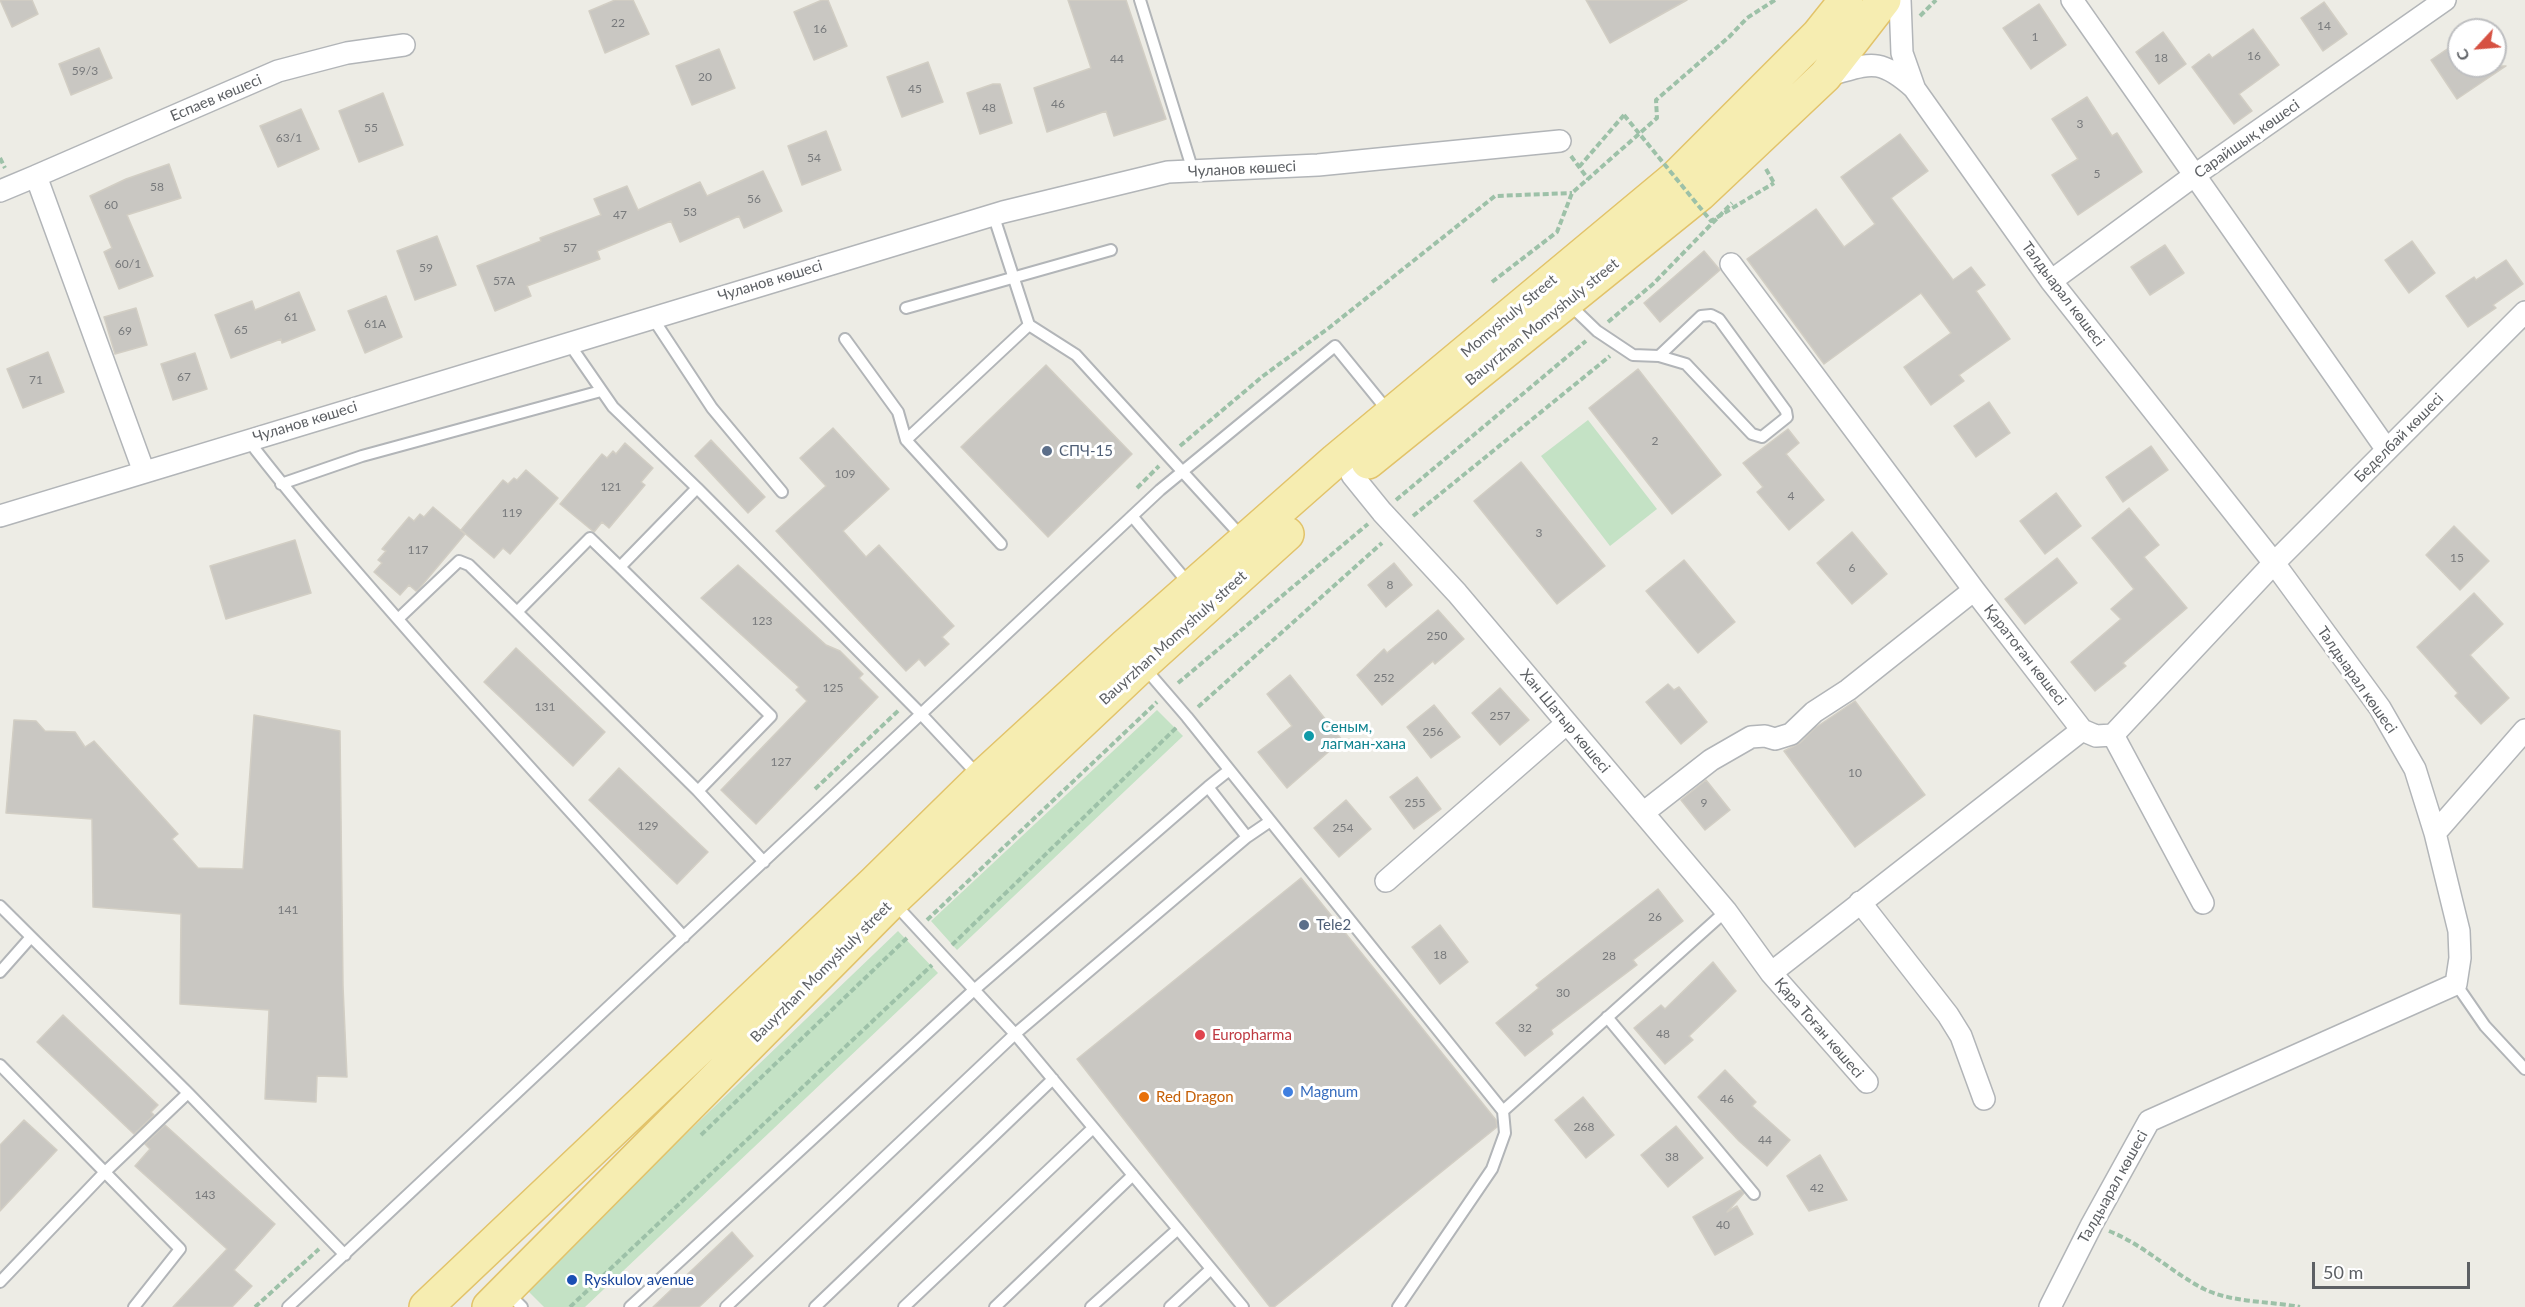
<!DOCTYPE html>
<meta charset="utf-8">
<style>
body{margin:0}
#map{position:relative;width:2525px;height:1307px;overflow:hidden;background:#edece5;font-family:Lato,sans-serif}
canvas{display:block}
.north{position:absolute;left:2447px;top:18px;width:60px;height:60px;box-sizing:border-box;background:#fff;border:2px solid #bebfc1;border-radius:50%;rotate:244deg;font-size:16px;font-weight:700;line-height:24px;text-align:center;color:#5d6064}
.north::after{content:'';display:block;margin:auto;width:21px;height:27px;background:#d65142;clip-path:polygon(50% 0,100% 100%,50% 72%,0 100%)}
.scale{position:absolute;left:2312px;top:1262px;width:158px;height:27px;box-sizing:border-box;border:3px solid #5d6064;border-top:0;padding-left:8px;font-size:18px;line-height:21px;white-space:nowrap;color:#5d6064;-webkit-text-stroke:4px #fff;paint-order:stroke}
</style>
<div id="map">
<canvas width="2525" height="1307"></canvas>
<div class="north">С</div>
<div class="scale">50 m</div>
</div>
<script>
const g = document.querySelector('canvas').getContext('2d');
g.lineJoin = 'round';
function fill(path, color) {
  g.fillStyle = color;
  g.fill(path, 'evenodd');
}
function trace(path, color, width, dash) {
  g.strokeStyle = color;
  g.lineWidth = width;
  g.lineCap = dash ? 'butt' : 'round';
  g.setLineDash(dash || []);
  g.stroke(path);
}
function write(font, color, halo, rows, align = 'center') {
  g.font = font + ' Lato,sans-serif';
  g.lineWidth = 6;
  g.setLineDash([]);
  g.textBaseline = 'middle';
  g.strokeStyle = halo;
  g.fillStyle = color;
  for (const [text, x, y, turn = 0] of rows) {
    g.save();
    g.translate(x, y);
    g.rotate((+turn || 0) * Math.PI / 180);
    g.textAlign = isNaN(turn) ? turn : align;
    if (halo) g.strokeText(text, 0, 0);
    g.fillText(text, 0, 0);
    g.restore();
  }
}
fill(new Path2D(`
 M 1588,420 L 1657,509 L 1610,546 L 1541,456 Z
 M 1157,710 L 1183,736 L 957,950 L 931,921 Z
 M 898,931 L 938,973 L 585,1307 L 544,1307 L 525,1288 Z`), '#c4e2c5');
const building = new Path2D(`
 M 0,0 L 32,0 L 38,14 L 12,27 Z
 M 615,0 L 633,0 L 649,34 L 605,53 L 589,11 Z
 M 822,0 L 828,0 L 847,46 L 814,60 L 794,12 Z
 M 1068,0 L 1126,0 L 1166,119 L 1114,136 L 1106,111 L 1047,132 L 1034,88 L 1091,68 Z
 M 1586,0 L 1687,0 L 1610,43 Z
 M 2324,2 L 2347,34 L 2323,51 L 2301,18 Z
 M 2039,4 L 2066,45 L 2031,69 L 2003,28 Z
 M 2253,29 L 2279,65 L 2239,94 L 2252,111 L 2234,124 L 2192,67 L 2209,54 L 2212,58 Z
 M 2163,32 L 2186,64 L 2159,84 L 2136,52 Z
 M 2459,41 L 2459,66 L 2506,66 L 2457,99 L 2431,60 Z
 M 99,48 L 112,78 L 71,95 L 59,64 Z
 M 719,49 L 735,88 L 692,105 L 676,66 Z
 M 928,62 L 943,102 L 902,117 L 887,77 Z
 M 993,84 L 1000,84 L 1012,123 L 980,134 L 967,93 Z
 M 383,93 L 403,145 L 359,162 L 339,111 Z
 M 2087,97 L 2112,136 L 2117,133 L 2142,172 L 2078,215 L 2052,175 L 2078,159 L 2052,119 Z
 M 301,109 L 319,149 L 278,167 L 260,126 Z
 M 826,131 L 841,170 L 802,185 L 788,146 Z
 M 1900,134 L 1928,171 L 1891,198 L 1953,280 L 1971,267 L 1985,285 L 1976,291 L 2010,339 L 1959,375 L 1964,381 L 1931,405 L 1904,367 L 1951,333 L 1921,293 L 1824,364 L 1747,259 L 1816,209 L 1844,247 L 1875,224 L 1841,177 Z
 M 169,164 L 181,198 L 127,215 L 153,276 L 119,289 L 104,252 L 112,248 L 90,196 L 126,179 Z
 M 763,171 L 782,211 L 744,228 L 739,216 L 680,242 L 671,221 L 597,251 L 600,259 L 527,286 L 531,296 L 495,311 L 477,266 L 541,241 L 540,238 L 601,215 L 594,199 L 627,186 L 638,210 L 700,182 L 707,196 Z
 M 437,236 L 456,285 L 415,300 L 397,251 Z
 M 2412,241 L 2435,273 L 2409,293 L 2385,260 Z
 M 2165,245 L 2184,273 L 2150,295 L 2131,267 Z
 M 1704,251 L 1720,270 L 1660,322 L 1644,303 Z
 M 2506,260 L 2523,284 L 2493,305 L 2496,308 L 2468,327 L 2446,296 L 2474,277 L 2476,280 Z
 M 299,292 L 315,330 L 282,343 L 281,339 L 231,358 L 215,315 L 252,301 L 255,310 Z
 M 386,296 L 402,337 L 365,353 L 348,311 Z
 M 136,308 L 147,345 L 115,354 L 104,317 Z
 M 48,352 L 64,392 L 23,408 L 7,369 Z
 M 195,353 L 207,389 L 173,400 L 161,364 Z
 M 1046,365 L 1132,454 L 1048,537 L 961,447 Z
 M 1638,369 L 1721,475 L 1672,514 L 1589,408 Z
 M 1989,402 L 2010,433 L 1976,457 L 1954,426 Z
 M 833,428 L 889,489 L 843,531 L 866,557 L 879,545 L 954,626 L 942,637 L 949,644 L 925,666 L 919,659 L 906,671 L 776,531 L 826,486 L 800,458 Z
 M 1788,429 L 1799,443 L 1786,454 L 1824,500 L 1789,530 L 1757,492 L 1763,487 L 1743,463 Z
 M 711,440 L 765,497 L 748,513 L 695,456 Z
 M 625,443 L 653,468 L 641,482 L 645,485 L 609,528 L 602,522 L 594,532 L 560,504 L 602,454 L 607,458 L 613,451 L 616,454 Z
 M 2151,446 L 2168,470 L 2123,502 L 2106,477 Z
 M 1521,462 L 1605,566 L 1557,604 L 1474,501 Z
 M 526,470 L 558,498 L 510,554 L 503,548 L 494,558 L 461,530 L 503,480 L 508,484 L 514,478 L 517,480 Z
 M 2056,493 L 2081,526 L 2045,554 L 2020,521 Z
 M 433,507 L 465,534 L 418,590 L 416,591 L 409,585 L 400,595 L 374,572 L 382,563 L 378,560 L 386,551 L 382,549 L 409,517 L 414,521 L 420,514 L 424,517 Z
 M 2129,508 L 2159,545 L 2144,557 L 2187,608 L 2123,663 L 2126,666 L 2095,691 L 2071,662 L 2121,619 L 2111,609 L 2134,589 L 2092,538 Z
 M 2454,526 L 2489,561 L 2460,590 L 2426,555 Z
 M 1852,532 L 1887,574 L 1852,604 L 1817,563 Z
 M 295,540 L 311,593 L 226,619 L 210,566 Z
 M 2057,558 L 2077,583 L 2025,624 L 2005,599 Z
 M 1684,560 L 1735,622 L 1698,653 L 1646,591 Z
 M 1394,563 L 1412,585 L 1386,607 L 1368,585 Z
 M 738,565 L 826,645 L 840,651 L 863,674 L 859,678 L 878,697 L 756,824 L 721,790 L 807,701 L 796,690 L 799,687 L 701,598 Z
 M 2474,593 L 2503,624 L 2470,655 L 2509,698 L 2481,724 L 2455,696 L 2458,693 L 2417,647 Z
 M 1438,610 L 1464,639 L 1435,664 L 1433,661 L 1382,705 L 1357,675 L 1384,649 L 1387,653 Z
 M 516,648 L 605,732 L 573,766 L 484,682 Z
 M 1290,675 L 1342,740 L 1287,788 L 1258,752 L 1292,726 L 1267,694 Z
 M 1668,684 L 1674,690 L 1679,687 L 1707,722 L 1681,744 L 1646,702 Z
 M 1500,688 L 1529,720 L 1500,745 L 1472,713 Z
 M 1855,701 L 1925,795 L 1855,847 L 1784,751 L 1800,743 L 1815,728 Z
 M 1434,705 L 1460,737 L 1431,758 L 1407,727 Z
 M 254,715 L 340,731 L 343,986 L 347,1077 L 317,1076 L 316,1102 L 265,1099 L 269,1010 L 180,1004 L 181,914 L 93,907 L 92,819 L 6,813 L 14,720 L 36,721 L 45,731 L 75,732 L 85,747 L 94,741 L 178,834 L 172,839 L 198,868 L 243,869 Z
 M 619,768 L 708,852 L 677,884 L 589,800 Z
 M 1417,777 L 1441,809 L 1414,829 L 1390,797 Z
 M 1706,780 L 1730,810 L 1705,830 L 1681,800 Z
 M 1346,800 L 1371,829 L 1339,857 L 1314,828 Z
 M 1301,878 L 1496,1120 L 1497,1127 L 1274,1307 L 1270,1307 L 1077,1059 Z
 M 1658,889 L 1683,921 L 1633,960 L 1637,965 L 1551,1030 L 1553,1034 L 1525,1056 L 1496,1023 L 1539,988 L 1536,985 Z
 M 1440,925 L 1468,962 L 1440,984 L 1412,947 Z
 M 1713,962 L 1736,991 L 1689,1036 L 1693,1040 L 1665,1064 L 1634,1028 L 1661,1005 L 1665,1009 Z
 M 63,1015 L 158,1105 L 151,1112 L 154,1115 L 134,1134 L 37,1042 Z
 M 1725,1070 L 1756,1102 L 1752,1106 L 1790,1140 L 1767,1166 L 1739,1141 L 1698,1097 Z
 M 1583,1097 L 1614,1135 L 1586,1158 L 1555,1120 Z
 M 24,1120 L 57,1150 L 0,1211 L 0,1145 Z
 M 165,1125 L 275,1224 L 234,1270 L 252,1286 L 232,1307 L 173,1307 L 227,1249 L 135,1166 L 150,1149 L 145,1144 Z
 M 1676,1126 L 1703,1158 L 1668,1187 L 1641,1155 Z
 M 1820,1155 L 1847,1200 L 1809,1211 L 1787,1176 Z
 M 1741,1190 L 1744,1193 L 1727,1212 L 1737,1206 L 1753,1234 L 1715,1255 L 1693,1217 Z
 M 732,1232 L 753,1256 L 699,1307 L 653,1307 Z`);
fill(building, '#c9c7c2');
trace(building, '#d2cec4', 1.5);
const lane = new Path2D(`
 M 1140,0 L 1193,171
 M 993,214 L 1029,325 L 1076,355 L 1243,538
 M 1569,304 L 1597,331 L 1633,355 L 1659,356 L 1686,364 L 1752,434 L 1762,437 L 1787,417 L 1786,411 L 1719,319 L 1711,315 L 1701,316 L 1659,356
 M 906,308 L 1111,250
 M 652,317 L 712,408 L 782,492
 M 845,339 L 898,412 L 906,440 L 1001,544
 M 568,342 L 613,407 L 697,488 L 921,714 L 979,776
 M 248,440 C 308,518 374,592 439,666 C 520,757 602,847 684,937
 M 906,440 L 1029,325
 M 281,484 L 362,456 L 601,391
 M 1132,516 L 1190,585
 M 620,567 L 590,538 L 517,612 L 698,791 L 771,716 L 620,567 L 697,488
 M 398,619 L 459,561 L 469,565 L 517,612
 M 1143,666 L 1187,717 L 1503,1111 L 1505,1133 L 1492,1169 L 1398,1307
 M 1208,787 L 1228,771
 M 698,791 L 764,862
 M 1247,837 L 1269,822
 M 894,903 L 1015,1034 L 1243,1307
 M 0,906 L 188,1093 L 345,1255
 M 0,972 L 31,937
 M 2456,984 L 2485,1026 L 2525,1069
 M 1607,1017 L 1754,1194
 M 0,1065 L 180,1249 L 134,1307
 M 1503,1111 L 1726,911
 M 0,1282 L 104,1173 L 188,1093
 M 507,1292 L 522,1307
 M 288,1307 L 1160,490 L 1335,346 L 1388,411
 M 630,1307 L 974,990 L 1208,787 L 1247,837 L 1015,1034 L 726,1307
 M 815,1307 L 1053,1079
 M 904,1307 L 1093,1128
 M 995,1307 L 1133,1175
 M 1091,1307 L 1178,1229
 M 1170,1307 L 1211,1269`);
const street = new Path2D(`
 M 1900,0 L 1902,53 L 1914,87
 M 2072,0 L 2387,450
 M 1825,76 C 1869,65 1877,55 1914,88 L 2051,281 L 2274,563 L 2380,708 L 2415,769 L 2435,833 L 2459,931 L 2460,958 L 2456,984 L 2149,1121 L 2092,1224 L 2050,1307
 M 0,191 L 36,176
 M 1731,264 L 1974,590 L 2082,730 L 1771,973
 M 2051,281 L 2195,175 L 2445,0
 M 144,472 L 36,176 L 278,71 L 347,53 L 404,45
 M 1352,475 L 1382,512 L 1457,593 L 1726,911 L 1771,973 L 1867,1082
 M 0,516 L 1003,212 L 1168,172 L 1318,165 L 1560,141
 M 2082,730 L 2096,736 L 2113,735 L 2274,563 L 2525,312
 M 2113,735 L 2203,903
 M 1643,813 L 1711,760 L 1751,737 L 1765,736 L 1775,739 L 1791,734 L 1814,712 L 1848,690 L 1974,590
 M 2435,833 L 2525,730
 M 1386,881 L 1567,723
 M 1860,902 L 1948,1015 L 1961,1036 L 1984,1099`);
const primary = new Path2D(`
 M 1368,462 L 1700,194 L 1825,76 L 1884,0
 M 426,1307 L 875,882 L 981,778 L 1125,646 L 1336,460 L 1676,177 L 1818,35 L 1846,0
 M 489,1307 L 892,901 L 1142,665 L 1287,534`);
trace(lane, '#b2b5b8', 14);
trace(street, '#b2b5b8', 24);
trace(primary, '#e2c36a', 36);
trace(new Path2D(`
 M 1920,16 L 1936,0
 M 1571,156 L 1588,179
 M 0,158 L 5,168
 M 1579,167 L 1624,115
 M 1766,169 L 1774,183
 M 1492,282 L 1557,232 L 1572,193 L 1657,118 L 1656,100 L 1729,37 L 1747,18 L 1775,0
 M 1608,322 L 1653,284 L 1732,203
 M 1180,446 L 1263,376 L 1330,327 L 1495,196 L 1572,193
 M 1137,488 L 1159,466
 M 1396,500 L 1586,341
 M 1413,516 L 1610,356
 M 1178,683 L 1368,524
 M 1198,707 L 1382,543
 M 815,789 L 899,710
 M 927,920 L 1157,702
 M 952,945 L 1177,727
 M 701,1135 L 908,937
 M 2109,1231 C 2144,1245 2171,1272 2204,1289 C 2233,1303 2270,1301 2300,1307
 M 255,1307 L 319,1249
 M 570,1307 L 932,965`), '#9dc1a8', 4, [6, 3]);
trace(lane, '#fff', 10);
trace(street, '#fff', 21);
trace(primary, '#f6edb1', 33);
trace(new Path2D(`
 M 1624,115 L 1711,221 L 1774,183`), '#9dc1a8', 4, [6, 3]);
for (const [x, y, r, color] of [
 [1047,451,6,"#5c6f8a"],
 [1309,736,6,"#0f9aa8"],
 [1304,925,6,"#5c6f8a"],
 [1200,1035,6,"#e0444e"],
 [1288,1092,6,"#3f7fe0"],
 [1144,1097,6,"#e8710a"],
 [572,1280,6,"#1a4fb4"]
]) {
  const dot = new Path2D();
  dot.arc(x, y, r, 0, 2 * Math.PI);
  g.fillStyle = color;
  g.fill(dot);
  trace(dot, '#fff', 2);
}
write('12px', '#787a7c', null, [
 ["22",618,23],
 ["14",2324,26],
 ["16",820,29],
 ["1",2035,37],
 ["16",2254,56],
 ["18",2161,58],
 ["44",1117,59],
 ["59/3",85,71],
 ["20",705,77],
 ["45",915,89],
 ["46",1058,104],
 ["48",989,108],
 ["3",2080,124],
 ["55",371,128],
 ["63/1",289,138],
 ["54",814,158],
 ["5",2097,174],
 ["58",157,187],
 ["56",754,199],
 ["60",111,205],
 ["53",690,212],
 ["47",620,215],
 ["57",570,248],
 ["60/1",128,264],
 ["59",426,268],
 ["57А",504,281],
 ["61",291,317],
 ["61А",375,324],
 ["65",241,330],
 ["69",125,331],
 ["67",184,377],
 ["71",36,380],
 ["2",1655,441],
 ["109",845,474],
 ["121",611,487],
 ["4",1791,496],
 ["119",512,513],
 ["3",1539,533],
 ["117",418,550],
 ["15",2457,558],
 ["6",1852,568],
 ["8",1390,585],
 ["123",762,621],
 ["250",1437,636],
 ["252",1384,678],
 ["125",833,688],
 ["131",545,707],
 ["257",1500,716],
 ["256",1433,732],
 ["127",781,762],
 ["10",1855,773],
 ["255",1415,803],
 ["9",1704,803],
 ["129",648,826],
 ["254",1343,828],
 ["141",288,910],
 ["26",1655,917],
 ["18",1440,955],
 ["28",1609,956],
 ["30",1563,993],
 ["32",1525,1028],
 ["48",1663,1034],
 ["46",1727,1099],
 ["268",1584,1127],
 ["44",1765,1140],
 ["38",1672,1157],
 ["42",1817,1188],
 ["143",205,1195],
 ["40",1723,1225]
]);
write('15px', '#5d6064', '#fff', [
 ["Еспаев көшесі",216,98,-23],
 ["Сарайшық көшесі",2247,139,-35],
 ["Чуланов көшесі",1242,169,-3],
 ["Чуланов көшесі",770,281,-17],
 ["Талдыарал көшесі",2063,294,53],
 ["Momyshuly Street",1509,316,-40],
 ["Bauyrzhan Momyshuly street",1542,322,-39],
 ["Чуланов көшесі",305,422,-17],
 ["Беделбай көшесі",2399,438,-45],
 ["Bauyrzhan Momyshuly street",1173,638,-42],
 ["Қаратоған көшесі",2025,655,52],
 ["Талдыарал көшесі",2357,680,55],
 ["Хан Шатыр көшесі",1565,721,50],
 ["Bauyrzhan Momyshuly street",821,972,-45],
 ["Қара Тоған көшесі",1819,1028,49],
 ["Талдыарал көшесі",2113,1187,-61]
]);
write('15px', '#4e5e75', '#fff', [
 ["СПЧ-15",1059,451],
 ["Tele2",1316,925]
], 'left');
write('15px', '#0d838f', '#fff', [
 ["Сеным,",1321,727],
 ["лагман-хана",1321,744]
], 'left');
write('15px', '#be3a42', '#fff', [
 ["Europharma",1212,1035]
], 'left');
write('15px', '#366cbe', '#fff', [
 ["Magnum",1300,1092]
], 'left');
write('15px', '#c56008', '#fff', [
 ["Red Dragon",1156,1097]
], 'left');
write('15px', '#164399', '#fff', [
 ["Ryskulov avenue",584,1280]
], 'left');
</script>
